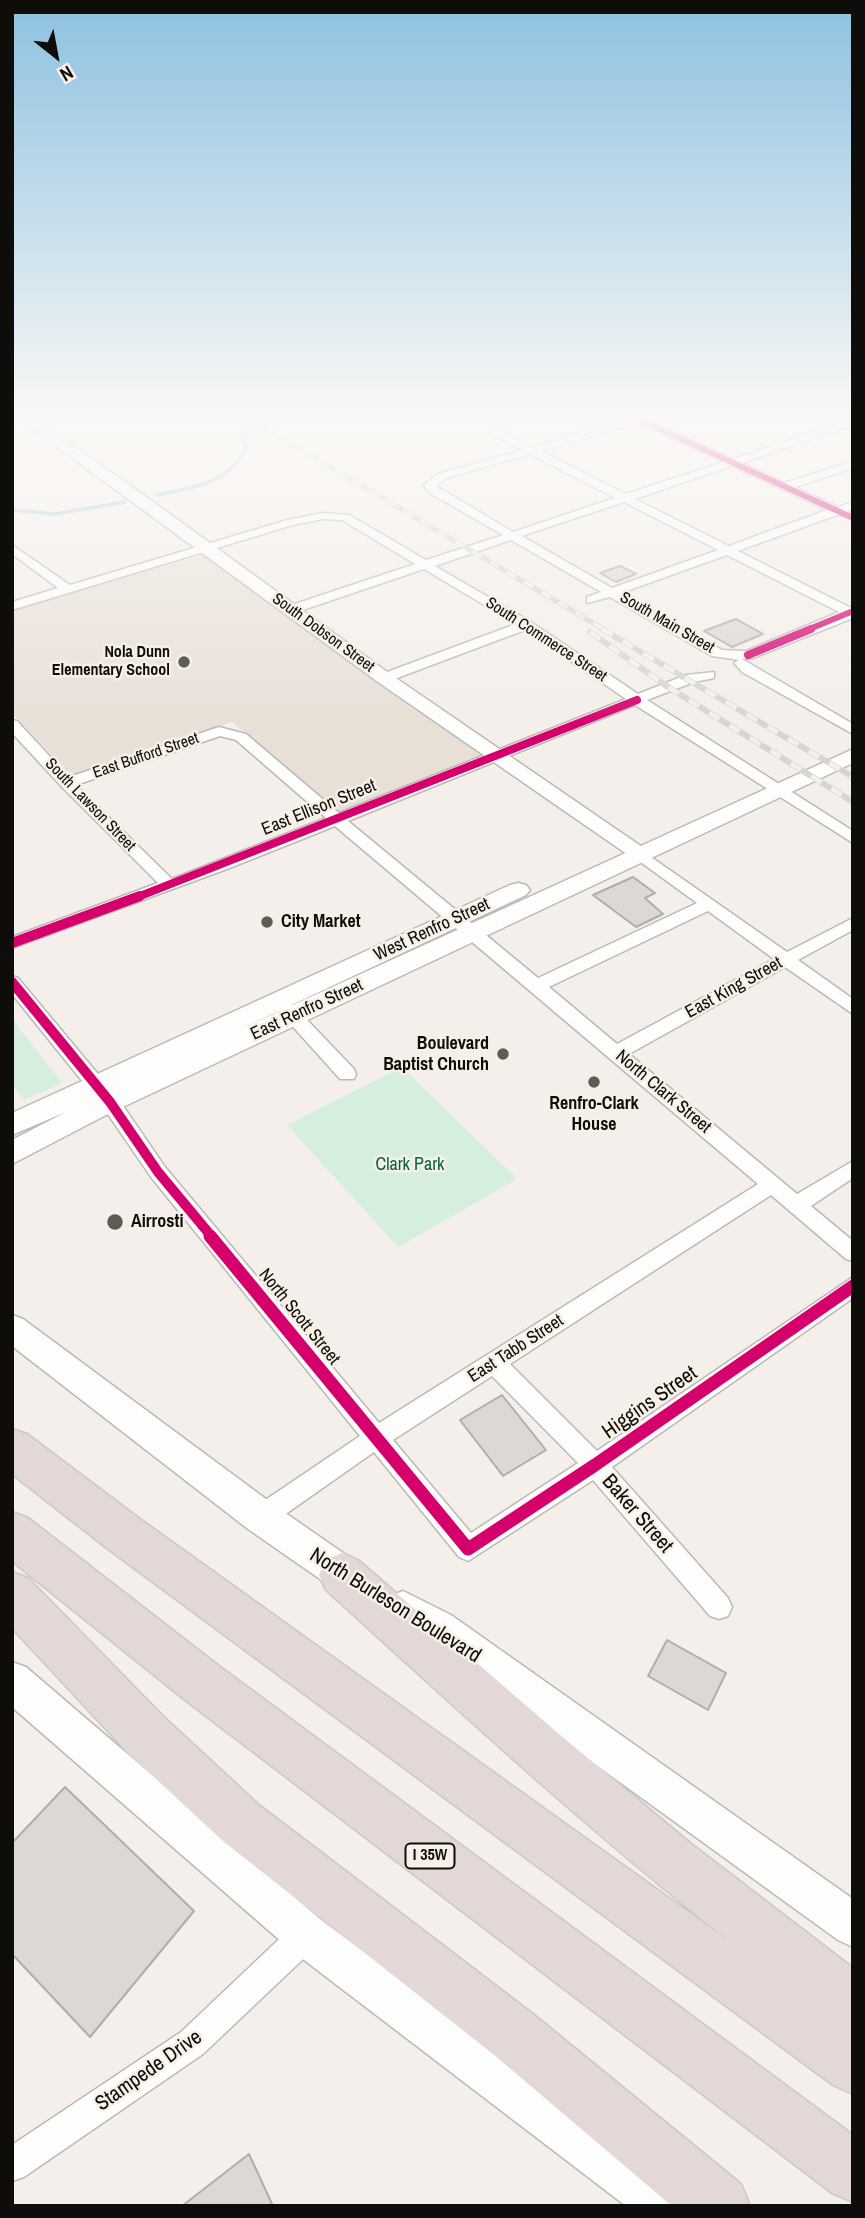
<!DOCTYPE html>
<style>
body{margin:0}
#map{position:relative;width:865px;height:2218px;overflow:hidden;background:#f4efea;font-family:"Archivo Narrow",sans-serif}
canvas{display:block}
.frame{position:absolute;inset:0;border:14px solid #0f0d0a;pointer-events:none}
.north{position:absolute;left:21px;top:21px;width:70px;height:70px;-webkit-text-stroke:5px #f7f0e7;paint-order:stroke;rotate:149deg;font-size:19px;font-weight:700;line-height:28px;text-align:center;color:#0f0d0a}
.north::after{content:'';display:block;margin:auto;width:24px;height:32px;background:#0f0d0a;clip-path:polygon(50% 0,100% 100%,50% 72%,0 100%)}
</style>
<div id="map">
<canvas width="865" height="2218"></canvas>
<div class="frame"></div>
<div class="north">N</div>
</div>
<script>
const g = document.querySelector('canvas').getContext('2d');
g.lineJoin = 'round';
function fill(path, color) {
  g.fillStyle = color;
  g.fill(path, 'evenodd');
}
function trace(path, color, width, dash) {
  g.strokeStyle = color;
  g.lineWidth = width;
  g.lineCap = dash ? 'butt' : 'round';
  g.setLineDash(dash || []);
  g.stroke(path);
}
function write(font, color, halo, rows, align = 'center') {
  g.font = font + ' "Archivo Narrow",sans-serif';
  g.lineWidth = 5;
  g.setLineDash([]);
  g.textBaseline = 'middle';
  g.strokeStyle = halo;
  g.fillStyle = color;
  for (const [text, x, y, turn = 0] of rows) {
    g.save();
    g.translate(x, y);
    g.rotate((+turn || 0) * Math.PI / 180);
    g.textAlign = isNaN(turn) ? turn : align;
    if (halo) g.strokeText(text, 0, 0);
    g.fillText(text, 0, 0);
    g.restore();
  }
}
fill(new Path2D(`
 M 207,554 L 485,754 L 339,813 L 232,722 L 72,776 L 12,713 L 12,610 Z`), '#e8dfd6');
fill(new Path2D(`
 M 13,1020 L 62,1083 L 24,1100 L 12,1084 Z
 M 402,1067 L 517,1179 L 398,1247 L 287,1125 Z`), '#d6eedd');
trace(new Path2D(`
 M 529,419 L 569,419
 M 266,423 L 279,419
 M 157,495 C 193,488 231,483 247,446 L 241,436 L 255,427
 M 12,510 L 55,514 L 125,502`), '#a4d4d5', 3.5);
const building = new Path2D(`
 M 620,566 L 636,574 L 616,582 L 600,573 Z
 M 736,619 L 763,634 L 732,647 L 704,631 Z
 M 633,877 L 655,893 L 645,898 L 663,914 L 636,927 L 593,895 Z
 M 502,1395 L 546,1450 L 503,1476 L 460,1420 Z
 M 667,1640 L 726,1673 L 708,1710 L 648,1676 Z
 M 65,1787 L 194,1911 L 90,2037 L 12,1954 L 12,1843 Z
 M 249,2154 L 273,2206 L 182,2206 Z`);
fill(building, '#dcd8d4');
trace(building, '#b1aeaa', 2);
const minor = new Path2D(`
 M 630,419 L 647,419 L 733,459 L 853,419 L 853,425 L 742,463 L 785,483 L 853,461 L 853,468 L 795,487 L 838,507 L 853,502 L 853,509 L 847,511 L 850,514 L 848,516 L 837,515 L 738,551 L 853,609 L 853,618 L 753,658 L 742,659 L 853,724 L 853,734 L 742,672 L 734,663 L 739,660 L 712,656 L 610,597 L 587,603 L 587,597 L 601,592 L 511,540 L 435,566 L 531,622 L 638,694 L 686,675 L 714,672 L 714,678 L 694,682 L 647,700 L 853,831 L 853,843 L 635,705 L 348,821 L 538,978 L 697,903 L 635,858 L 633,855 L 641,850 L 787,952 L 853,918 L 853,930 L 798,960 L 853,999 L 853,1014 L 785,967 L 629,1054 L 797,1194 L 853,1161 L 853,1178 L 811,1206 L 853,1241 L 853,1261 L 846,1259 L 771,1195 L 510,1364 L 597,1451 L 853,1277 L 853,1298 L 612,1467 L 728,1598 L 732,1607 L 728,1616 L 719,1619 L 710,1616 L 593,1480 L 468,1561 L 459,1557 L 374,1452 L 270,1525 L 261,1528 L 252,1525 L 249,1517 L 252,1509 L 360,1436 L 151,1177 L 103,1107 L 12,994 L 12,976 L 18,978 L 117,1097 L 165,1167 L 379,1423 L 758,1184 L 335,826 L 227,869 L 12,948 L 12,937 L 158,883 L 61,786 L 12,733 L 12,720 L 17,721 L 69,777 L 219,727 L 246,734 L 339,813 L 626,699 L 525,630 L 389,681 L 379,681 L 379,675 L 516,624 L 424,569 L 294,613 L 286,613 L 286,607 L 415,564 L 342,520 L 323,519 L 293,525 L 12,610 L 12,602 L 58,588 L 12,554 L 12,545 L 70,585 L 287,520 L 323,513 L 349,515 L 426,560 L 503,535 L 428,492 L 424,485 L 438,474 L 522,450 L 491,434 L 491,430 L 499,430 L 532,447 ZM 639,423 L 723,462 L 626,494 L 541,451 ZM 530,454 L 615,498 L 513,532 L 436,486 L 446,478 ZM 731,466 L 827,510 L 729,546 L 635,499 ZM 624,502 L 718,550 L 612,588 L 522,536 ZM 727,555 L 839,612 L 746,651 L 722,650 L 621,593 ZM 220,736 L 236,740 L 326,818 L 172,879 L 76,785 ZM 708,911 L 774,959 L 617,1044 L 549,987 ZM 492,1376 L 578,1463 L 471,1533 L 393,1440 Z
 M 283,999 L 289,1001 L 354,1069 L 356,1074 L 354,1079 L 340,1079 L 277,1009 L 274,1005 Z
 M 306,1920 L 317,1924 L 321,1935 L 317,1946 L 203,2054 L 24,2177 L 12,2181 L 12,2145 L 181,2032 L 295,1924 Z`);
const tertiary = new Path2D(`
 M 19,419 L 34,419 L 141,493 L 390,674 L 648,851 L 651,855 L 648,859 L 634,859 L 378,682 Z`);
const secondary = new Path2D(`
 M 853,749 L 853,763 L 108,1114 L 12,1164 L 12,1140 L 66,1112 L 12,1135 L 12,1113 L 510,885 L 518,883 L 526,885 L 530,890 L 526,895 L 236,1031 Z
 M 12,1315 L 23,1319 L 274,1505 L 369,1571 L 375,1583 L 369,1595 L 356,1601 L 343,1595 L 248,1529 L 12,1346 Z
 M 403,1591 L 451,1615 L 853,1899 L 853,1947 L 838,1940 L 425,1641 L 390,1622 L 384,1609 L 390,1596 Z
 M 12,1662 L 26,1667 L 321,1920 L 683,2189 L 690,2206 L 626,2206 L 291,1950 L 12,1707 Z`);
const motorway = new Path2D(`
 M 12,1429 L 27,1434 L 140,1519 L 729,1941 C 589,1831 458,1710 326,1590 L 319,1575 L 326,1560 L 342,1553 L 358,1560 L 560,1735 L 690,1843 L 853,1968 L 853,2094 L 833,2085 L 108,1549 L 12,1474 Z
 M 12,1512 L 28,1518 L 219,1666 L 853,2135 L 853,2202 L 832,2193 L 185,1700 L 12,1561 Z
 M 12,1572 L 28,1578 L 164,1717 L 259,1805 L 533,2014 L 741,2184 L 750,2206 L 672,2206 L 493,2054 L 223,1841 L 128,1753 L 12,1628 Z`);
trace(minor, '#bcb9b5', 3);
trace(tertiary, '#bcb9b5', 3);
trace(secondary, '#bcb9b5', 3);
trace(motorway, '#cbc9c7', 3);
fill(minor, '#fdfdfc');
fill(tertiary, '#fdfdfc');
fill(secondary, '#fdfdfc');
fill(motorway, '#e4d7d7');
const railFar1 = new Path2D(`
 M 249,419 L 605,630`);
const rail = new Path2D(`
 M 602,629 L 853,777
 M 590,632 L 668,687 L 853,802`);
trace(railFar1, '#d5d5d3', 5);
trace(rail, '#d5d5d3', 6);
trace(railFar1, '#f7f0e7', 3.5, [10]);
trace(rail, '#f7f0e7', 4.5, [12]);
trace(new Path2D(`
 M 638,419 L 853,518
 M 807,630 L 853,611`), '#d6006c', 6);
trace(new Path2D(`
 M 748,655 L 811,629
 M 135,898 L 637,700`), '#d6006c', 8);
trace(new Path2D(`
 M 12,943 L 140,896
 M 12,982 L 110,1102 L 158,1172 L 212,1237`), '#d6006c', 10);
trace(new Path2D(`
 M 210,1236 L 468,1549 L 595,1465 L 853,1286`), '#d6006c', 13);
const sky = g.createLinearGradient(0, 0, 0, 730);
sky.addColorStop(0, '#8dc1e0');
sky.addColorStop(0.57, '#faf8f6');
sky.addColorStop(1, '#faf8f600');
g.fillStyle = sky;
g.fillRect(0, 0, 865, 730);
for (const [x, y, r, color] of [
 [184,662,7,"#5f5c58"],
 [267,922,7,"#5f5c58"],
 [503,1054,7,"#5f5c58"],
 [594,1082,7,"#5f5c58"],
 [115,1222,9,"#5f5c58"]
]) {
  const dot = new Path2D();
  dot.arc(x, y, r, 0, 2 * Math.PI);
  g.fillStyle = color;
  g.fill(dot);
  trace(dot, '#f7f0e7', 2.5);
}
write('16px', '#0f0d0a', '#f7f0e7', [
 ["South Main Street",667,623,30],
 ["South Dobson Street",323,633,36],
 ["South Commerce Street",546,640,33],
 ["East Bufford Street",146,756,-19],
 ["South Lawson Street",90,805,46]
]);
write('bold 16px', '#0f0d0a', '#f7f0e7', [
 ["Nola Dunn",170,653],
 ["Elementary School",170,671]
], 'right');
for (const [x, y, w] of [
 [430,1856,49]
]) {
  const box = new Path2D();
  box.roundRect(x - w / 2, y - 12.5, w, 25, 5);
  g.fillStyle = '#f7f0e7';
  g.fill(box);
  trace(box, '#0f0d0a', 2);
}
write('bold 16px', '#0f0d0a', null, [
 ["I 35W",430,1856]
]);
write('18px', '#0f0d0a', '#f7f0e7', [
 ["East Ellison Street",319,808,-22],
 ["West Renfro Street",432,930,-25],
 ["East King Street",734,988,-29],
 ["East Renfro Street",307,1010,-25],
 ["North Clark Street",663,1092,40],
 ["North Scott Street",299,1317,51],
 ["East Tabb Street",516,1349,-33]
]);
write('bold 18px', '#0f0d0a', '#f7f0e7', [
 ["City Market",281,922],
 ["Boulevard",489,1044,"right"],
 ["Baptist Church",489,1065,"right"],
 ["Renfro-Clark",594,1104,"center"],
 ["House",594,1125,"center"],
 ["Airrosti",131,1222]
], 'left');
write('18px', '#00643f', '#f7f0e7', [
 ["Clark Park",410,1165]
]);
write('21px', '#0f0d0a', '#f7f0e7', [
 ["Higgins Street",650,1403,-35],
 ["Baker Street",637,1514,49],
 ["North Burleson Boulevard",395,1606,32],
 ["Stampede Drive",149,2071,-35]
]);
</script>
